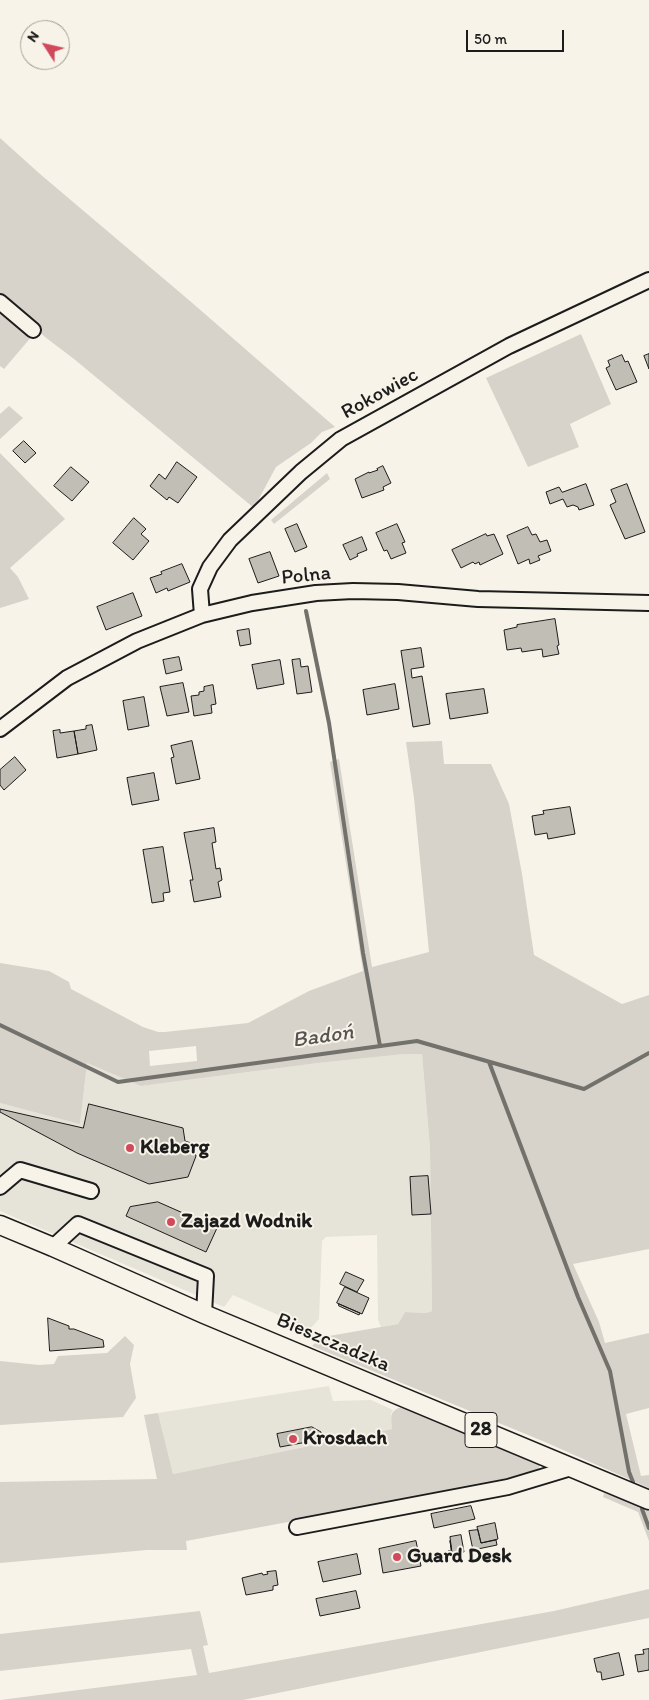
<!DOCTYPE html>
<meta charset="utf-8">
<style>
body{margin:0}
#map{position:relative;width:649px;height:1700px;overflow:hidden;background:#f7f3e8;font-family:Itim,sans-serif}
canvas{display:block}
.north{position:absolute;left:20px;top:20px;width:50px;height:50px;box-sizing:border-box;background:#f7f3e8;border:1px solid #9f9d96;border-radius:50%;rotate:305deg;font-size:14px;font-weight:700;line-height:20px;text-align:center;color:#1c1c1c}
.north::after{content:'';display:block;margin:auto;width:18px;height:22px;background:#d1495b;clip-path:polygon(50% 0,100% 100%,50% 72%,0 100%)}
.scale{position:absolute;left:466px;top:30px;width:98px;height:22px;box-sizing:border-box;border:2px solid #1c1c1c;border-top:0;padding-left:6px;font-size:15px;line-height:18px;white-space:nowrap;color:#1c1c1c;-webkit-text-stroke:4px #f7f3e8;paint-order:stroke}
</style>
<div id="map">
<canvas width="649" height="1700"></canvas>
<div class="north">N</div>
<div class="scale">50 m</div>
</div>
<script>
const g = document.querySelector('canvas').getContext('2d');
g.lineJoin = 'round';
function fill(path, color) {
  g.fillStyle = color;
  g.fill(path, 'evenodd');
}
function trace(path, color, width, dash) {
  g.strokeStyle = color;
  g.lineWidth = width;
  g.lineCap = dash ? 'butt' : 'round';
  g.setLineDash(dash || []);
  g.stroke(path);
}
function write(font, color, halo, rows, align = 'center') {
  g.font = font + ' Itim,sans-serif';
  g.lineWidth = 4;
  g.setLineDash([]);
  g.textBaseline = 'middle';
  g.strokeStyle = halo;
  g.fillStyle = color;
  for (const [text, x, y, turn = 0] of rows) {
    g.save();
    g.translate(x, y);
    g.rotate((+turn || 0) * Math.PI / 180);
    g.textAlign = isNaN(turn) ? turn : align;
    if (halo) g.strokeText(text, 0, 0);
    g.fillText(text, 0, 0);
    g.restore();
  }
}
fill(new Path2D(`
 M 405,1054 L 422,1054 L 430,1148 L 432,1311 L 426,1313 L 405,1312 L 398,1324 L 381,1327 L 378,1320 L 377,1235 L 326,1237 L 322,1241 L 319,1319 L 310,1329 L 233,1295 L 224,1307 L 0,1211 L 0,1103 L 80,1123 L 87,1063 L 141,1086 L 318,1063 Z
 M 329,1386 L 333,1401 L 371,1400 L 393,1410 L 391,1414 L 392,1429 L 173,1474 L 158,1413 Z`), '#e6e3d9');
fill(new Path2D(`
 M 0,138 L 40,174 L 190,301 L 335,427 L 322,432 L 311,443 L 276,467 L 254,508 L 74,359 L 45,337 L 0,296 Z
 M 0,305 L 33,335 L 4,369 L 0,366 Z
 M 581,334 L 611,404 L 570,424 L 579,447 L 528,467 L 486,378 Z
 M 9,406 L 23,418 L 0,439 L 0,414 Z
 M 0,453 L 65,519 L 10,568 L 18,577 L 29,599 L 0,608 Z
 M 327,473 L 330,479 L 274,524 L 271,520 Z
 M 442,741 L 444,764 L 491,764 L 509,804 L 522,874 L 534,955 L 622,1004 L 649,995 L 649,1249 L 573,1264 L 599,1322 L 605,1343 L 649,1333 L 649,1408 L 626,1414 L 641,1476 L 649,1475 L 649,1488 L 545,1442 L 312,1346 L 318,1340 L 329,1336 L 398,1324 L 405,1312 L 426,1313 L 432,1311 L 430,1148 L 422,1054 L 405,1054 L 318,1063 L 141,1086 L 87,1063 L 80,1124 L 0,1103 L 0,963 L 49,971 L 69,982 L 71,989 L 143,1027 L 158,1032 L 165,1032 L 248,1023 L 309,991 L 363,971 L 330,762 L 339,759 L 372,967 L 429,952 L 414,798 L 406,742 ZM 196,1046 L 197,1061 L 150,1066 L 149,1051 Z
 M 125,1336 L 134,1345 L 130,1364 L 136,1398 L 123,1417 L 0,1425 L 0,1361 L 39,1365 L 54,1364 L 58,1356 L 107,1353 Z
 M 399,1408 L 407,1408 L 540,1464 L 538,1472 L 390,1503 L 186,1541 L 187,1550 L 147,1550 L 0,1563 L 0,1482 L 157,1479 L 144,1415 L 158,1413 L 173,1474 L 392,1429 C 392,1420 388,1412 399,1408 Z
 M 604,1493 L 649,1509 L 649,1541 L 638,1512 L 603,1497 Z
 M 649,1589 L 649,1618 L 243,1700 L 0,1700 L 197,1675 L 191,1649 L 0,1671 L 0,1634 L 200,1611 L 208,1645 L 203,1646 L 209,1673 L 554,1611 Z`), '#d7d3cb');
trace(new Path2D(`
 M 306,611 L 329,723 L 363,953 L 380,1046
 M 0,1025 L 118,1082 L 417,1041 L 584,1089 L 649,1053
 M 489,1062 L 578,1297 L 610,1371 L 629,1472 L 633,1482
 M 642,1509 L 649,1528`), '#72716c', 4);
const building = new Path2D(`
 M 649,354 L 649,369 L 644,356 Z
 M 622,355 L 625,362 L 628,361 L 637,382 L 616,390 L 606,368 L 610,366 L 608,361 Z
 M 24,441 L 36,453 L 25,463 L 13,451 Z
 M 177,462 L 197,477 L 178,503 L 169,497 L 167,500 L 150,486 L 159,474 L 165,479 Z
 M 383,466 L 391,483 L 383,487 L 384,490 L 362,498 L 355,479 L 369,472 L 369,473 L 378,470 L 377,469 Z
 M 71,467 L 89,482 L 72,501 L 54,486 Z
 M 586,484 L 594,505 L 579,510 L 578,507 L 573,505 L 567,507 L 563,499 L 550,504 L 546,492 L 559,487 L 562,492 Z
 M 627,484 L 645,532 L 625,539 L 610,505 L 616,502 L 611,490 Z
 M 134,518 L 146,529 L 141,534 L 149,541 L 133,560 L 113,543 Z
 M 297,524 L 307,547 L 295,552 L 285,529 Z
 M 397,524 L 405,542 L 402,543 L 406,553 L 391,559 L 387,550 L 384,551 L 376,533 Z
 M 528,527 L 532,535 L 536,534 L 540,542 L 547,540 L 551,551 L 538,556 L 540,560 L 530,564 L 529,559 L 518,564 L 507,536 Z
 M 486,534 L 487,536 L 494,534 L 503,554 L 480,565 L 479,562 L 475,564 L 473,562 L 461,568 L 452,550 Z
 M 362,537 L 367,550 L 357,554 L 358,556 L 350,560 L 343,545 Z
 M 270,552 L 279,576 L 258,583 L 249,559 Z
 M 182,564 L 190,582 L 168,591 L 167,588 L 156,593 L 150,578 L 162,574 L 161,572 Z
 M 133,593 L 142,616 L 106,630 L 97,607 Z
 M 555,619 L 559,645 L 557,646 L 559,654 L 543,657 L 542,649 L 522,652 L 521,648 L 507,650 L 504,630 L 517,627 L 517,625 Z
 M 249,629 L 251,644 L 240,646 L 237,631 Z
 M 421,648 L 424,667 L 411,669 L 412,678 L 422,676 L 430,724 L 413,727 L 401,651 Z
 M 179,657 L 182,670 L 166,674 L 163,660 Z
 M 300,659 L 301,667 L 308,666 L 312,692 L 297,694 L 292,660 Z
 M 280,660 L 284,684 L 257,689 L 252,665 Z
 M 183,683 L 189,712 L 167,716 L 160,687 Z
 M 395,684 L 399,709 L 367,715 L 363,690 Z
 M 213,685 L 216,704 L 211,705 L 212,713 L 194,716 L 191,696 L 199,695 L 199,692 L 204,691 L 204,687 Z
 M 484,689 L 488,713 L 450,719 L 446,694 Z
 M 144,697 L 149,726 L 128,730 L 123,701 Z
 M 92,725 L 97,750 L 78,754 L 74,731 L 86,729 L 86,726 Z
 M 60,730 L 60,733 L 74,731 L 78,754 L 57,758 L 53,731 Z
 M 192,741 L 200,779 L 176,784 L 171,758 L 174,757 L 171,746 Z
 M 15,757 L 26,770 L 4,790 L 0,785 L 0,770 Z
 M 154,773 L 159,800 L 132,805 L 127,778 Z
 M 570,807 L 575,834 L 548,839 L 547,833 L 535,835 L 532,816 L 544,814 L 543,811 Z
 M 214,828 L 216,842 L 212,843 L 216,869 L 220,868 L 222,880 L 218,882 L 221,897 L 194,902 L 190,880 L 193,880 L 184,833 Z
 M 163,847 L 170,892 L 163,893 L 164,901 L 152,903 L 143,850 Z
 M 89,1104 L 183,1128 L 185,1141 L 191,1143 L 196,1156 L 188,1177 L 149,1184 L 77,1153 L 0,1112 L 0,1109 L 83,1128 Z
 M 428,1176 L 431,1214 L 412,1215 L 410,1177 Z
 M 158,1202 L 217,1228 L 206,1252 L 126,1216 L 130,1207 Z
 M 346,1272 L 364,1280 L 357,1292 L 340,1284 Z
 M 345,1287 L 369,1298 L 362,1314 L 337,1303 Z
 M 339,1304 L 360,1313 L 359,1315 L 339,1306 Z
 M 48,1318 L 69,1326 L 69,1329 L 74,1329 L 103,1340 L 104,1347 L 50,1351 Z
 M 312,1427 L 321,1432 L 323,1439 L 280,1447 L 277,1434 Z
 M 471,1506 L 475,1519 L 434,1528 L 431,1514 Z
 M 495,1523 L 498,1539 L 481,1543 L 477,1527 Z
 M 478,1530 L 481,1543 L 496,1540 L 497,1545 L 473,1550 L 469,1531 Z
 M 461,1535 L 464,1552 L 452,1553 L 450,1537 Z
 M 416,1541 L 421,1566 L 383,1573 L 379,1549 Z
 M 450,1541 L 452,1553 L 462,1552 L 462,1554 L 449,1556 L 448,1551 L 451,1550 Z
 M 357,1554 L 361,1574 L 323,1582 L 318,1562 Z
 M 276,1571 L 278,1585 L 273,1586 L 273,1590 L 246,1595 L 242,1578 L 262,1573 L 263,1575 L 268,1574 L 267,1572 Z
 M 356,1591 L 360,1608 L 320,1616 L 316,1599 Z
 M 649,1649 L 649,1670 L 638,1672 L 635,1655 L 644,1654 L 643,1650 Z
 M 619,1653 L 624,1675 L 602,1680 L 601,1672 L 597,1672 L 594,1659 Z`);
fill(building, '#c0beb5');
trace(building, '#1c1c1c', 1);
const minor = new Path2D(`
 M 0,302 L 33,330
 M 202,615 L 200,589 L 210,567 L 230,540 L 301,472 L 341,439 L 509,346 L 649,280
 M 0,729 L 67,678 L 137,641 L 202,615 L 252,603 L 316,593 L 353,591 L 398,592 L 478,599 L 649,603
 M 0,1187 L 20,1170 L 91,1191
 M 53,1247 L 78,1224 L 206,1276 L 204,1314
 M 297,1527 L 508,1487 L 571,1468`);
const major = new Path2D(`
 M 0,1225 L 53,1247 L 204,1314 L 649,1500`);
trace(minor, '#1c1c1c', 18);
trace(major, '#1c1c1c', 21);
trace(minor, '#f7f3e8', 14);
trace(major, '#f7f3e8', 18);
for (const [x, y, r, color] of [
 [130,1148,5,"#d1495b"],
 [171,1222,5,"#d1495b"],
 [293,1439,5,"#d1495b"],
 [397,1557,5,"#d1495b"]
]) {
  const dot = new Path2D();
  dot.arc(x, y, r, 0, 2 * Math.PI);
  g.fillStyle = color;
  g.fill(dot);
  trace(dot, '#f7f3e8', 2);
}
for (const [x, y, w] of [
 [481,1430,32]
]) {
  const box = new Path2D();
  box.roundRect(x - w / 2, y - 17.5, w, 35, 4);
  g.fillStyle = '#f7f3e8';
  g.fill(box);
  trace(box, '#1c1c1c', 1);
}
write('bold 20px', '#1c1c1c', null, [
 ["28",481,1430]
]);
write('21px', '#1c1c1c', '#f7f3e8', [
 ["Rokowiec",380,394,-29],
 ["Polna",306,576,-6],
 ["Bieszczadzka",333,1343,23]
]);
write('bold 21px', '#1c1c1c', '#f7f3e8', [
 ["Kleberg",140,1148],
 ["Zajazd Wodnik",181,1222],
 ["Krosdach",303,1439],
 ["Guard Desk",407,1557]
], 'left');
write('italic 22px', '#565452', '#f7f3e8', [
 ["Badoń",323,1037,-8]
]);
</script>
